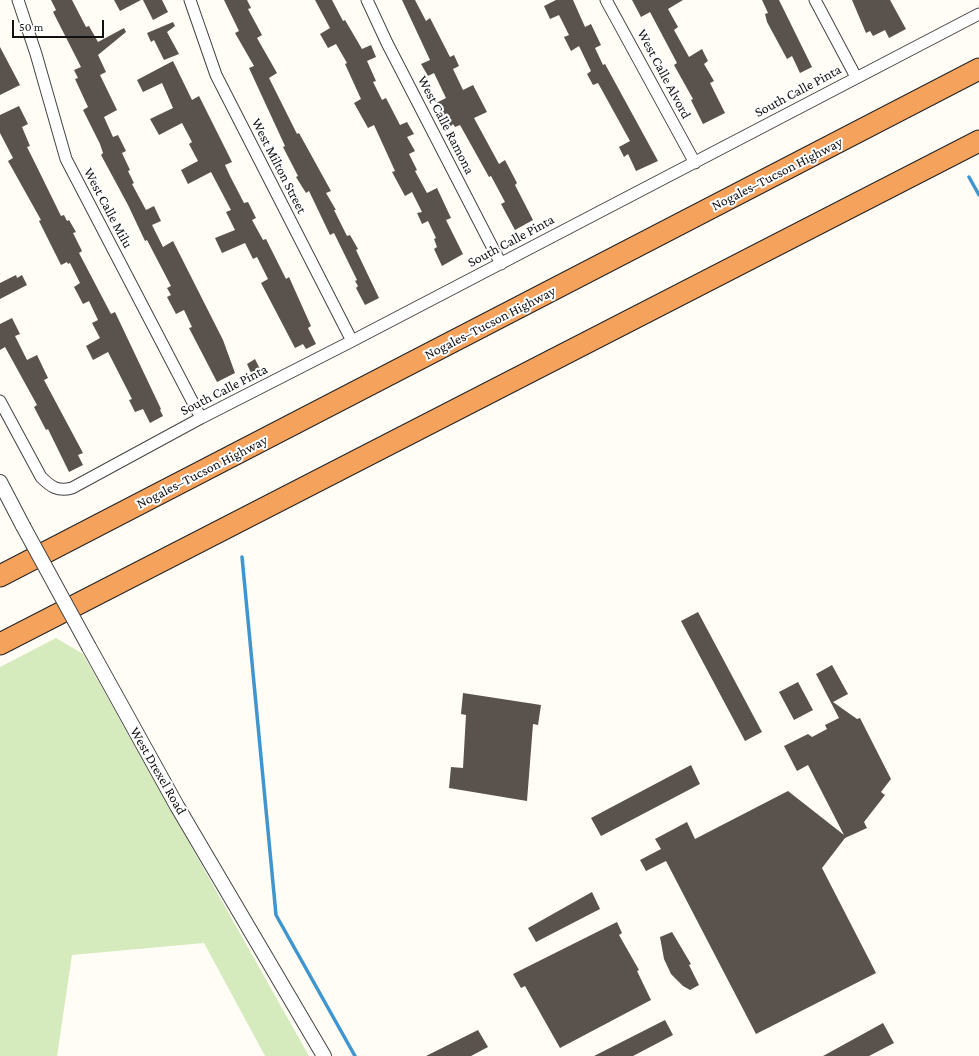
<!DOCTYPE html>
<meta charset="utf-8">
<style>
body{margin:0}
#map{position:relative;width:979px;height:1056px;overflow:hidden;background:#fffdf5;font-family:"Crimson Pro",serif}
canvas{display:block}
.scale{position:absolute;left:12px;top:20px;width:92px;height:18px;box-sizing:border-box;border:2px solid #111;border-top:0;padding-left:5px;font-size:12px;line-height:14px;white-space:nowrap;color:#111;-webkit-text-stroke:3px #fff;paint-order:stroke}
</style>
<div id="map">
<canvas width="979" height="1056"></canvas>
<div class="scale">50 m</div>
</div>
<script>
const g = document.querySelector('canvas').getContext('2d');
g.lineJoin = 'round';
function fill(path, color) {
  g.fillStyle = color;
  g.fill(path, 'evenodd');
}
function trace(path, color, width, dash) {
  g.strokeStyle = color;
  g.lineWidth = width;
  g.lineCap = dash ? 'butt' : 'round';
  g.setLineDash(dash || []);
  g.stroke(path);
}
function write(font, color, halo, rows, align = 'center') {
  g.font = font + ' "Crimson Pro",serif';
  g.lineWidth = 4;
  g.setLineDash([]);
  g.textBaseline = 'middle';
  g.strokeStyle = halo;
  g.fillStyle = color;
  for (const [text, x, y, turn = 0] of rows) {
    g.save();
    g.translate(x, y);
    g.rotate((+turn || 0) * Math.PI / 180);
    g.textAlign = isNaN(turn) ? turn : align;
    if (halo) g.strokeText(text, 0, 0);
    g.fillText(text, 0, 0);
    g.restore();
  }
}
fill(new Path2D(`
 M 56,638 L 83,654 L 309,1056 L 265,1056 L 204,943 L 72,955 L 57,1056 L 0,1056 L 0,667 Z`), '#d5ebbd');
trace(new Path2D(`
 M 969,177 L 979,195
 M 242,557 L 276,915 L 355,1056`), '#3f96cf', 3.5);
fill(new Path2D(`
 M 51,0 L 72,0 L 86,27 L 89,26 L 98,42 L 124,28 L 126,32 L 98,55 L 106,72 L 100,75 L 117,110 L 104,117 L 113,137 L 118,135 L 126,151 L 122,153 L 130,170 L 128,171 L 134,183 L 132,184 L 146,210 L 154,206 L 161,221 L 152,225 L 163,247 L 173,241 L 223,340 L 235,373 L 217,382 L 189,328 L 192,327 L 184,310 L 176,314 L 167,297 L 171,295 L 167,288 L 171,286 L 147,240 L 145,241 L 128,205 L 101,155 L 103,153 L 100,144 L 83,110 L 88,107 L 75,79 L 78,78 L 74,70 L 81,67 L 53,12 L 56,10 Z
 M 114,0 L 141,0 L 120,11 Z
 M 143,0 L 162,0 L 168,12 L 153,20 Z
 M 224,0 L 247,0 L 251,8 L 248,9 L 262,35 L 257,38 L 277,73 L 269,78 L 297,134 L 299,133 L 331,191 L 326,193 L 336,210 L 334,210 L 347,236 L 350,235 L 358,249 L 356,250 L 379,298 L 365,305 L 356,288 L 358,286 L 355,281 L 357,280 L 334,233 L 330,235 L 309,191 L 306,193 L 296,177 L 298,176 L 283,147 L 285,146 L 249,68 L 254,66 L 235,33 L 239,31 Z
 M 315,0 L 332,0 L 343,21 L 345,20 L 362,49 L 371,45 L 376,57 L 367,61 L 376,81 L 373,82 L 382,100 L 386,98 L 400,125 L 407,122 L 414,134 L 407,137 L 415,151 L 409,154 L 417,170 L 415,171 L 427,193 L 437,188 L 451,218 L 446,220 L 463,254 L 442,266 L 434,249 L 437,247 L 434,239 L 436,238 L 428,221 L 422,224 L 417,213 L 422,212 L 412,192 L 405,196 L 392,172 L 395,171 L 374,125 L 368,128 L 354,103 L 361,99 L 345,64 L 347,63 L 336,44 L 328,48 L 320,34 L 330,28 Z
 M 402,0 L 415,0 L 426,21 L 430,18 L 450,57 L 454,55 L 459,66 L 453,69 L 463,90 L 473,85 L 487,112 L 474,118 L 499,164 L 505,160 L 517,183 L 515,185 L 533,220 L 515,230 L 501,204 L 505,202 L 491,176 L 489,177 L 460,125 L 455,127 L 453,124 L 449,128 L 436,103 L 446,98 L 434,73 L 428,76 L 421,64 L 430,60 Z
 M 556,0 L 573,0 L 585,27 L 591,24 L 601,45 L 595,48 L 603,65 L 605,64 L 658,161 L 636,171 L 628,154 L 624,157 L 619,147 L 630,141 L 598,83 L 593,85 L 587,74 L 591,71 L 579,46 L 571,51 L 564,37 L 569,35 L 559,15 L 550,19 L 544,6 Z
 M 632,0 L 683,0 L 668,9 L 678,27 L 674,30 L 689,57 L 702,49 L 708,61 L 704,64 L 714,81 L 710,83 L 725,113 L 703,124 L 691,100 L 693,99 L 674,65 L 677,63 L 650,12 L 641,17 Z
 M 762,0 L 779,0 L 812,67 L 800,73 L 792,56 L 787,59 L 767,22 L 765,14 L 768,13 Z
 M 852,0 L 890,0 L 906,29 L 889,38 L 885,30 L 873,36 L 870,31 L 866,33 Z
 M 173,22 L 175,26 L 167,32 L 179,54 L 164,60 L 154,40 L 151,42 L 147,33 Z
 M 0,47 L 20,85 L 0,95 Z
 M 173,61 L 192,100 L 199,96 L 232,162 L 225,165 L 230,176 L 244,203 L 248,202 L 256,218 L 252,220 L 263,240 L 266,239 L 286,279 L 289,277 L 311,326 L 308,328 L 316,344 L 306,349 L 303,344 L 295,348 L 261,283 L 268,279 L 257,257 L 253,259 L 245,243 L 222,253 L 215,238 L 235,230 L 226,212 L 231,210 L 211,172 L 188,184 L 181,170 L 198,161 L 189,144 L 192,142 L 182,123 L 159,135 L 150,119 L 173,108 L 162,83 L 143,92 L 137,80 Z
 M 19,106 L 28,124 L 22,127 L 30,146 L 27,147 L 35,163 L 61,216 L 64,215 L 67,221 L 69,220 L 76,232 L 73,233 L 82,251 L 79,253 L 111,314 L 115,312 L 161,409 L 160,410 L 163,416 L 150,423 L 143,409 L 135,412 L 129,400 L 132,399 L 108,352 L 93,360 L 86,346 L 100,338 L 92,323 L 98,320 L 89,301 L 83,304 L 74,287 L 80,283 L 70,263 L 68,264 L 67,262 L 61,265 L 39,221 L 41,220 L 8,161 L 13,158 L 0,133 L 0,115 Z
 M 16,275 L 17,278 L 22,275 L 27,285 L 0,299 L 0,283 Z
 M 12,318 L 20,334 L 15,336 L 27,360 L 37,355 L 48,378 L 44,380 L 83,453 L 78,455 L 83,465 L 69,472 L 48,429 L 46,430 L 34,407 L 37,405 L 5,347 L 0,350 L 0,324 Z
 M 255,359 L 261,371 L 252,375 L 247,364 Z
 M 698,612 L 762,732 L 745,741 L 681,621 Z
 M 832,665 L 848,694 L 833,702 L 857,719 L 860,718 L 891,779 L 881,792 L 885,795 L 864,822 L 867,828 L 845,838 L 822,868 L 876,973 L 756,1034 L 666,861 L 646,871 L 640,860 L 661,849 L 655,839 L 687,822 L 695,839 L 788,791 L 844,835 L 808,765 L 797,771 L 784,746 L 808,734 L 812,737 L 827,729 L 825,725 L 839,718 L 816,674 Z
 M 798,682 L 813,710 L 794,720 L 779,692 Z
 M 463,693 L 541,705 L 538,725 L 533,724 L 527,801 L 449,788 L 451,767 L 463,768 L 466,715 L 461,714 Z
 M 691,765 L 700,784 L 601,836 L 591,818 Z
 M 592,892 L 600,909 L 536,942 L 528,928 Z
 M 617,922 L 622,933 L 619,935 L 639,970 L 637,971 L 651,1000 L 560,1048 L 525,986 L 521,988 L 513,974 Z
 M 672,932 L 691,964 L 689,965 L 699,985 L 690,990 L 683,986 L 671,974 L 664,959 L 660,937 Z
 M 665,1020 L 673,1035 L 633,1056 L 594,1056 Z
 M 883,1023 L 894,1043 L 869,1056 L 823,1056 Z
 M 478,1030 L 488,1047 L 471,1056 L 426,1056 Z`), '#5a524d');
const minor = new Path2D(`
 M 18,0 L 36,54 L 66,159 L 201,418
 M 190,0 L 216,75 L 352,341
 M 367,0 L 387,43 L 501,264
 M 606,0 L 695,163
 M 815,0 L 856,77
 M 0,401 L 41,477 C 51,487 58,492 72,488 L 201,418 L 352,341 L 979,14`);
const tertiary = new Path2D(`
 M 0,482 L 23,526
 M 89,647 L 177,806 L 324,1056`);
const motorway = new Path2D(`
 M 0,576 L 979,69
 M 0,644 L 979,141`);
trace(minor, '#444', 13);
trace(tertiary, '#444', 16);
trace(motorway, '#222', 23);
trace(minor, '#fff', 11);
trace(tertiary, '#fff', 14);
trace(motorway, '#f5a25d', 21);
const tertiaryBridge = new Path2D(`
 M 23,526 L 89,647`);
trace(tertiaryBridge, '#444', 16, []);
trace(tertiaryBridge, '#fff', 14);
write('14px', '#111', '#fff', [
 ["West Calle Alvord",664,74,62],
 ["South Calle Pinta",798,91,-28],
 ["West Calle Ramona",446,125,63],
 ["West Milton Street",279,166,63],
 ["Nogales–Tucson Highway",777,174,-27],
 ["West Calle Milu",108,208,62],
 ["South Calle Pinta",511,241,-28],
 ["Nogales–Tucson Highway",490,323,-27],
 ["South Calle Pinta",224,390,-27],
 ["Nogales–Tucson Highway",202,472,-27],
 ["West Drexel Road",158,771,60]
]);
</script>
